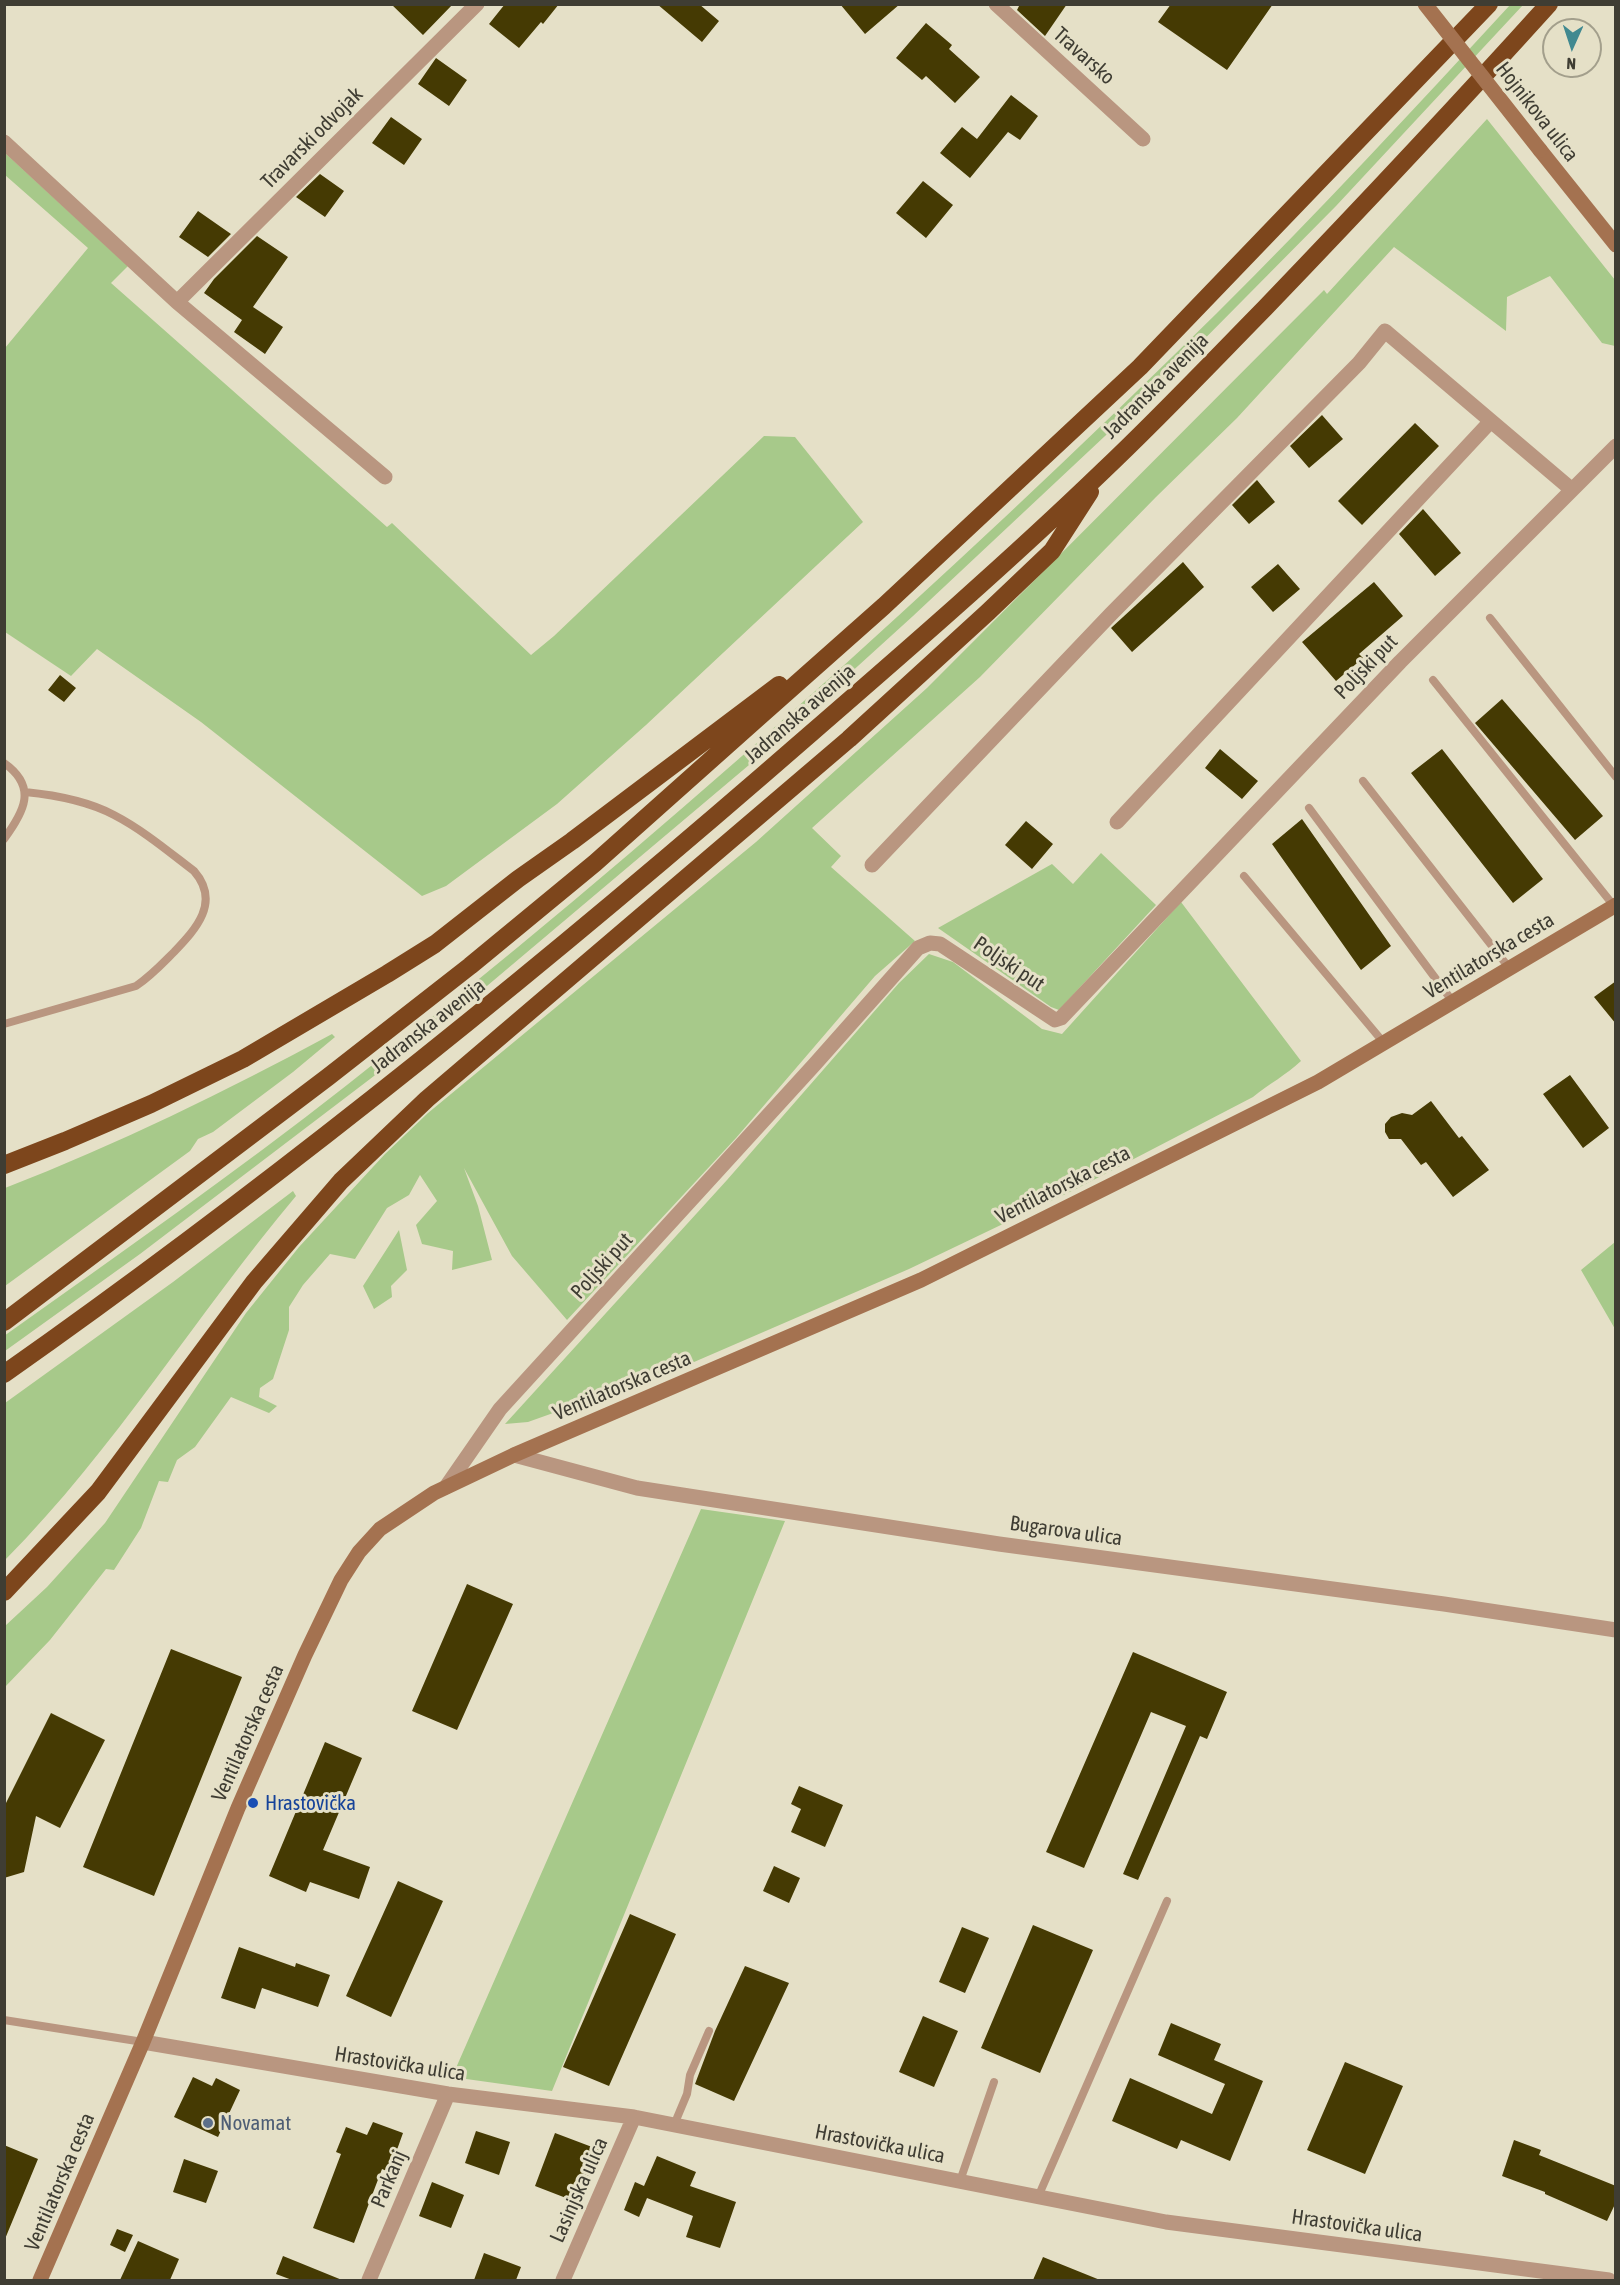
<!DOCTYPE html>
<meta charset="utf-8">
<style>
body{margin:0}
#map{position:relative;width:1620px;height:2285px;overflow:hidden;background:#e5e0c7;font-family:"Asap Condensed",sans-serif}
canvas{display:block}
.frame{position:absolute;inset:0;border:6px solid #3f3d33;pointer-events:none}
.north{position:absolute;left:1542px;top:18px;width:60px;height:60px;box-sizing:border-box;background:#e5e0c7;border:2px solid #a39f8c;border-radius:50%;rotate:183deg;font-size:16px;font-weight:700;line-height:24px;text-align:center;color:#3f3d33}
.north::after{content:'';display:block;margin:auto;width:21px;height:27px;background:#418990;clip-path:polygon(50% 0,100% 100%,50% 72%,0 100%)}
</style>
<div id="map">
<canvas width="1620" height="2285"></canvas>
<div class="frame"></div>
<div class="north">N</div>
</div>
<script>
const g = document.querySelector('canvas').getContext('2d');
g.lineJoin = 'round';
function fill(path, color) {
  g.fillStyle = color;
  g.fill(path, 'evenodd');
}
function trace(path, color, width, dash) {
  g.strokeStyle = color;
  g.lineWidth = width;
  g.lineCap = dash ? 'butt' : 'round';
  g.setLineDash(dash || []);
  g.stroke(path);
}
function write(font, color, halo, rows, align = 'center') {
  g.font = font + ' "Asap Condensed",sans-serif';
  g.lineWidth = 6;
  g.setLineDash([]);
  g.textBaseline = 'middle';
  g.strokeStyle = halo;
  g.fillStyle = color;
  for (const [text, x, y, turn = 0] of rows) {
    g.save();
    g.translate(x, y);
    g.rotate((+turn || 0) * Math.PI / 180);
    g.textAlign = isNaN(turn) ? turn : align;
    if (halo) g.strokeText(text, 0, 0);
    g.fillText(text, 0, 0);
    g.restore();
  }
}
fill(new Path2D(`
 M 1510,5 L 1523,5 L 1336,206 L 1153,391 L 913,616 L 749,765 L 481,991 L 395,1060 L 140,1254 L 5,1351 L 4,1336 C 119,1254 236,1172 347,1085 C 652,845 941,585 1217,313 C 1318,213 1414,109 1510,5 Z
 M 1487,119 L 1615,280 L 1615,346 L 1602,343 L 1550,276 L 1507,297 L 1506,331 L 1394,247 L 1237,418 L 1156,497 L 980,677 L 812,828 L 841,856 L 831,867 L 915,941 L 875,976 L 736,1138 L 567,1320 L 512,1256 L 464,1168 L 478,1206 L 492,1260 L 452,1270 L 453,1251 L 422,1244 L 416,1225 L 437,1201 L 420,1175 L 409,1195 L 387,1208 L 355,1259 L 330,1254 L 303,1285 L 289,1307 L 289,1330 L 273,1379 L 260,1388 L 259,1397 L 277,1406 L 269,1413 L 231,1397 L 195,1447 L 177,1460 L 168,1482 L 159,1481 L 141,1528 L 114,1570 L 106,1569 L 50,1640 L 5,1687 L 5,1626 L 47,1587 L 105,1523 L 246,1313 L 299,1247 L 385,1154 L 428,1113 L 756,842 L 927,688 L 1324,290 L 1327,294 Z
 M 4,152 L 128,266 L 111,283 L 387,527 L 392,523 L 531,655 L 554,636 L 764,436 L 795,437 L 863,522 L 646,725 L 557,804 L 446,886 L 422,896 L 201,722 L 97,649 L 71,676 L 5,632 L 5,348 L 88,248 L 5,175 Z
 M 1101,853 L 1156,905 L 1059,1010 L 1051,1007 L 938,928 L 1052,864 L 1073,884 Z
 M 1181,902 L 1301,1061 C 1286,1075 1269,1084 1253,1097 L 1076,1189 L 909,1269 L 627,1391 L 582,1408 L 556,1412 L 528,1422 L 505,1424 L 727,1180 L 899,983 L 929,954 L 953,962 L 1042,1029 L 1062,1034 Z
 M 332,1034 L 335,1037 L 293,1072 L 213,1132 L 198,1139 L 190,1151 L 5,1286 L 5,1188 C 118,1144 225,1092 332,1034 Z
 M 293,1191 L 296,1196 C 196,1315 115,1449 5,1560 L 5,1403 L 173,1282 Z
 M 399,1230 L 407,1270 L 391,1286 L 392,1297 L 374,1309 L 363,1286 Z
 M 1615,1242 L 1615,1329 L 1581,1270 Z
 M 701,1509 L 785,1521 L 552,2091 L 452,2077 Z`), '#a7c98a');
fill(new Path2D(`
 M 391,4 L 453,4 L 423,35 Z
 M 505,4 L 559,4 L 543,24 L 541,22 L 519,48 L 489,24 Z
 M 657,4 L 699,4 L 719,21 L 702,42 Z
 M 840,4 L 900,4 L 865,34 Z
 M 1020,4 L 1067,4 L 1045,36 L 1017,10 Z
 M 1171,4 L 1273,4 L 1227,70 L 1158,22 Z
 M 926,23 L 952,45 L 949,49 L 980,77 L 955,103 L 926,76 L 922,80 L 896,58 Z
 M 436,58 L 467,80 L 449,106 L 418,84 Z
 M 1011,95 L 1038,116 L 1020,140 L 1008,132 L 970,178 L 940,153 L 962,127 L 977,139 Z
 M 391,117 L 422,139 L 404,165 L 372,143 Z
 M 320,174 L 344,191 L 325,217 L 296,197 Z
 M 923,181 L 953,205 L 926,238 L 896,213 Z
 M 198,211 L 231,234 L 208,257 L 179,237 Z
 M 257,236 L 288,257 L 253,307 L 283,327 L 265,354 L 234,332 L 242,320 L 204,293 L 214,279 Z
 M 1322,415 L 1343,439 L 1309,468 L 1290,446 Z
 M 1415,423 L 1439,446 L 1362,525 L 1338,501 Z
 M 1257,480 L 1275,502 L 1249,524 L 1232,505 Z
 M 1423,509 L 1461,553 L 1435,576 L 1399,534 Z
 M 1183,562 L 1204,587 L 1132,652 L 1111,628 Z
 M 1278,564 L 1300,589 L 1273,612 L 1251,587 Z
 M 1374,582 L 1403,616 L 1359,654 L 1363,658 L 1336,681 L 1302,642 Z
 M 60,675 L 76,688 L 64,702 L 48,690 Z
 M 1502,699 L 1603,816 L 1575,840 L 1475,723 Z
 M 1220,749 L 1258,781 L 1242,799 L 1205,768 Z
 M 1442,749 L 1543,879 L 1513,903 L 1411,773 Z
 M 1302,819 L 1391,946 L 1361,970 L 1272,844 Z
 M 1026,821 L 1053,844 L 1032,869 L 1005,845 Z
 M 1616,981 L 1616,1024 L 1594,997 Z
 M 1570,1075 L 1609,1128 L 1583,1148 L 1543,1094 Z
 M 1431,1101 L 1459,1138 L 1462,1136 L 1489,1170 L 1453,1197 L 1426,1162 L 1421,1165 L 1401,1139 L 1389,1139 L 1385,1132 L 1385,1124 L 1391,1117 L 1402,1113 L 1412,1115 Z
 M 467,1584 L 513,1604 L 457,1730 L 412,1711 Z
 M 171,1649 L 242,1677 L 154,1896 L 83,1867 Z
 M 1133,1652 L 1227,1692 L 1207,1739 L 1200,1736 L 1138,1880 L 1123,1874 L 1186,1726 L 1151,1712 L 1084,1868 L 1046,1852 Z
 M 51,1713 L 105,1740 L 60,1828 L 36,1816 L 24,1872 L 4,1878 L 4,1807 Z
 M 325,1742 L 362,1758 L 323,1850 L 370,1867 L 359,1899 L 310,1882 L 306,1892 L 269,1876 Z
 M 799,1786 L 843,1805 L 825,1847 L 791,1832 L 801,1809 L 791,1804 Z
 M 774,1866 L 800,1878 L 789,1903 L 763,1891 Z
 M 398,1881 L 443,1901 L 391,2017 L 346,1996 Z
 M 630,1914 L 676,1934 L 609,2086 L 563,2067 Z
 M 1033,1925 L 1093,1950 L 1040,2073 L 981,2048 Z
 M 962,1927 L 989,1938 L 965,1993 L 939,1982 Z
 M 239,1947 L 295,1967 L 296,1963 L 330,1975 L 318,2007 L 262,1988 L 255,2009 L 221,1998 Z
 M 745,1966 L 789,1983 L 734,2101 L 695,2084 L 715,2031 Z
 M 923,2016 L 958,2031 L 934,2087 L 899,2072 Z
 M 1171,2023 L 1221,2044 L 1214,2060 L 1263,2081 L 1230,2161 L 1181,2140 L 1177,2149 L 1112,2121 L 1130,2078 L 1212,2114 L 1225,2084 L 1158,2055 Z
 M 1345,2062 L 1403,2086 L 1365,2174 L 1307,2150 Z
 M 193,2077 L 212,2086 L 216,2078 L 240,2090 L 218,2137 L 174,2117 Z
 M 373,2122 L 403,2133 L 389,2172 L 382,2169 L 354,2243 L 313,2228 L 341,2154 L 336,2152 L 346,2127 L 367,2135 Z
 M 476,2131 L 510,2142 L 499,2175 L 465,2163 Z
 M 555,2133 L 600,2150 L 579,2203 L 535,2186 Z
 M 1514,2140 L 1541,2150 L 1539,2155 L 1616,2186 L 1616,2202 L 1607,2221 L 1545,2194 L 1545,2192 L 1502,2176 Z
 M 4,2145 L 38,2159 L 5,2239 L 4,2239 Z
 M 657,2156 L 696,2172 L 690,2186 L 736,2202 L 720,2248 L 686,2237 L 693,2216 L 647,2198 L 639,2217 L 624,2210 L 635,2182 L 644,2186 Z
 M 184,2159 L 218,2171 L 206,2203 L 173,2192 Z
 M 432,2182 L 464,2195 L 451,2228 L 419,2216 Z
 M 117,2229 L 133,2235 L 125,2252 L 110,2245 Z
 M 138,2241 L 179,2259 L 170,2280 L 120,2280 Z
 M 484,2253 L 521,2267 L 516,2280 L 474,2280 Z
 M 283,2256 L 342,2280 L 292,2280 L 276,2274 Z
 M 1043,2257 L 1100,2280 L 1033,2280 Z`), '#453a03');
trace(new Path2D(`
 M 1490,618 L 1616,777
 M 1433,680 L 1614,906
 M 4,763 C 38,787 24,812 4,839
 M 1363,781 L 1510,969
 M 1309,808 L 1453,1002
 M 1244,876 L 1384,1043
 M 4,1024 L 136,986 C 151,976 162,964 174,952 C 196,929 221,902 194,871 C 169,852 143,830 114,815 C 88,801 55,795 25,792
 M 4,2020 L 143,2042
 M 674,2125 L 687,2094 L 690,2075 L 709,2031
 M 960,2181 L 994,2082
 M 1038,2197 L 1167,1901`), '#b99680', 8);
trace(new Path2D(`
 M 996,4 L 1143,139
 M 4,142 L 177,302 L 385,477
 M 177,302 L 477,4
 M 1117,822 L 1491,421
 M 872,865 L 1111,614 L 1359,363 L 1385,331 L 1571,489
 M 514,1455 L 637,1488 L 999,1544 L 1444,1604 L 1616,1630
 M 446,1487 L 500,1409 L 815,1064 L 918,948 L 930,943 L 940,944 L 1055,1020 L 1061,1018 L 1400,662 L 1616,446
 M 143,2042 L 448,2094 L 634,2117 L 1166,2222 L 1609,2280
 M 369,2280 L 448,2094
 M 563,2280 L 634,2117`), '#b99680', 15);
trace(new Path2D(`
 M 1540,150 L 1616,245
 M 40,2280 L 143,2042 L 238,1808 L 305,1655 L 341,1580 L 359,1552 L 380,1529 L 434,1493 L 514,1455 L 921,1280 L 1318,1082 L 1616,905`), '#a47250', 15);
trace(new Path2D(`
 M 4,1165 L 65,1141 L 151,1104 L 243,1059 L 387,974 L 435,944 L 518,879 L 572,841 L 779,685
 M 4,1322 L 328,1077 L 470,966 L 595,863 L 760,716 L 884,606 L 1140,367 L 1489,4
 M 4,1374 C 268,1188 519,986 763,775 C 878,675 994,576 1104,470 C 1159,418 1212,362 1265,308 C 1361,208 1456,107 1549,4
 M 4,1592 L 98,1492 L 254,1282 L 341,1181 L 427,1099 L 849,739 L 988,612 L 1052,551 L 1090,492`), '#7d461c', 18);
trace(new Path2D(`
 M 1425,4 L 1540,150`), '#a47250', 15);
for (const [x, y, r, color] of [
 [253,1803,6,"#1a4fb4"],
 [208,2123,6,"#5c6f8a"]
]) {
  const dot = new Path2D();
  dot.arc(x, y, r, 0, 2 * Math.PI);
  g.fillStyle = color;
  g.fill(dot);
  trace(dot, '#e5e0c7', 2);
}
write('21px', '#3f3d33', '#e5e0c7', [
 ["Travarsko",1084,56,42],
 ["Hojnikova ulica",1537,112,52],
 ["Travarski odvojak",312,138,-45],
 ["Jadranska avenija",1156,386,-45],
 ["Poljski put",1366,667,-46],
 ["Jadranska avenija",800,714,-41],
 ["Ventilatorska cesta",1489,956,-31],
 ["Poljski put",1009,964,34],
 ["Jadranska avenija",428,1026,-38],
 ["Ventilatorska cesta",1063,1185,-27],
 ["Poljski put",602,1266,-48],
 ["Ventilatorska cesta",622,1386,-23],
 ["Bugarova ulica",1066,1531,8],
 ["Ventilatorska cesta",248,1733,-66],
 ["Hrastovička ulica",400,2064,9],
 ["Hrastovička ulica",880,2144,11],
 ["Parkanj",389,2179,-67],
 ["Ventilatorska cesta",60,2182,-67],
 ["Lasinjska ulica",579,2190,-66],
 ["Hrastovička ulica",1357,2226,8]
]);
write('21px', '#164399', '#e5e0c7', [
 ["Hrastovička",265,1803]
], 'left');
write('21px', '#4e5e75', '#e5e0c7', [
 ["Novamat",220,2123]
], 'left');
</script>
